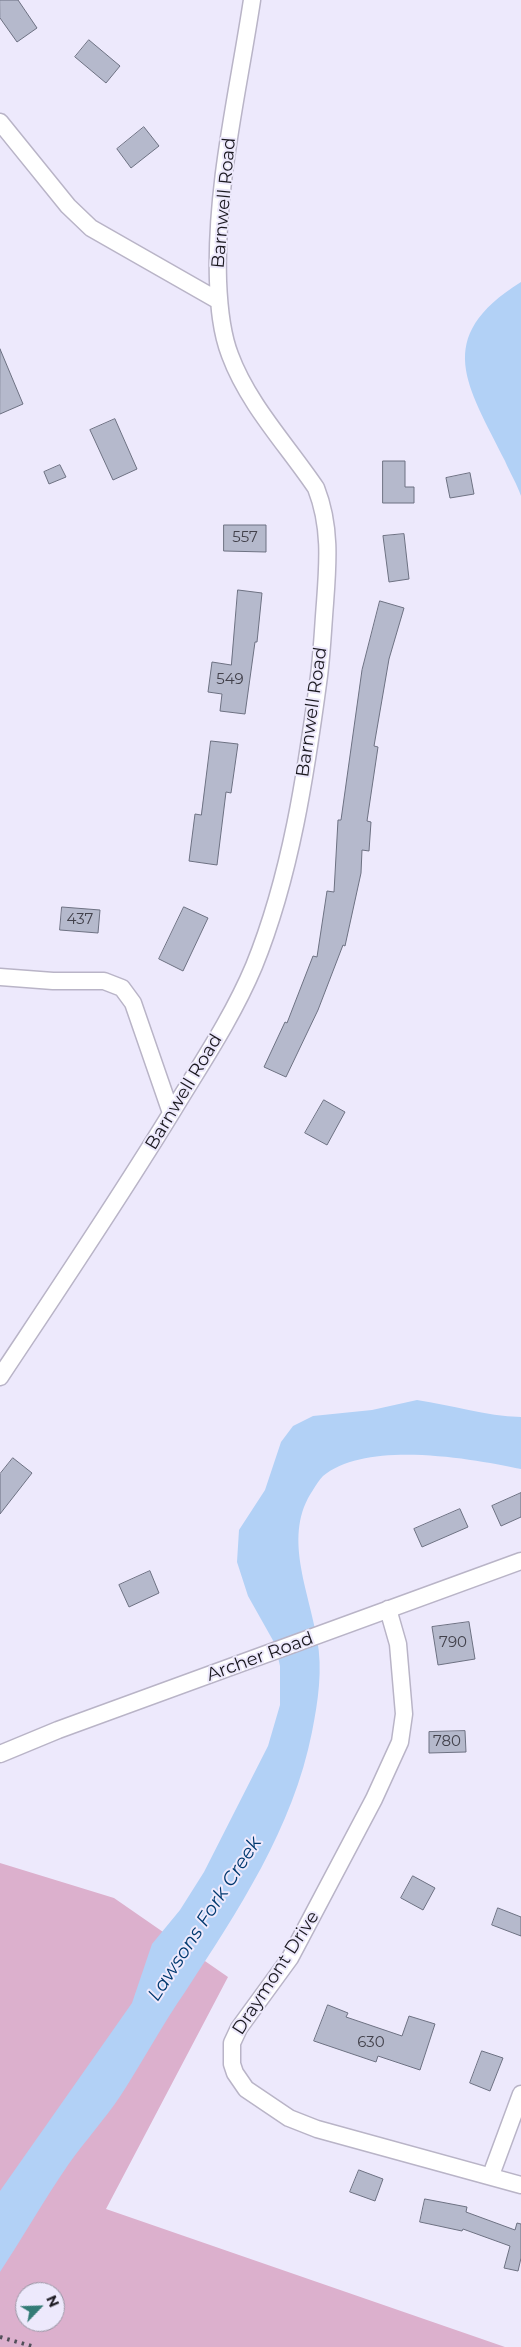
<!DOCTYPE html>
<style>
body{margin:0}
#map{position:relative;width:521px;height:2347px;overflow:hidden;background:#ede9fc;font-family:Montserrat,sans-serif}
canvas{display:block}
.north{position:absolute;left:15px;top:2282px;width:50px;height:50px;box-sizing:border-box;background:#ede9fc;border:1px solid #9996a4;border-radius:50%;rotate:66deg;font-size:14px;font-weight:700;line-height:20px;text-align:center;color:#1b1920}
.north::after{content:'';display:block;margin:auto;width:18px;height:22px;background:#337b76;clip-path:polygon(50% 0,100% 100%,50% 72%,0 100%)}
</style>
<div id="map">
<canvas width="521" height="2347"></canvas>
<div class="north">N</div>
</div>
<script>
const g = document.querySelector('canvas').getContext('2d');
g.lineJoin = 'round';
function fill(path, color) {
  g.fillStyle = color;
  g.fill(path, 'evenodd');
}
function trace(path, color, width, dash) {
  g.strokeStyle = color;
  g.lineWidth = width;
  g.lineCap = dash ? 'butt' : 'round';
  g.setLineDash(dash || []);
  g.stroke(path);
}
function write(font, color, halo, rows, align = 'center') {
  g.font = font + ' Montserrat,sans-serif';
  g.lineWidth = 4;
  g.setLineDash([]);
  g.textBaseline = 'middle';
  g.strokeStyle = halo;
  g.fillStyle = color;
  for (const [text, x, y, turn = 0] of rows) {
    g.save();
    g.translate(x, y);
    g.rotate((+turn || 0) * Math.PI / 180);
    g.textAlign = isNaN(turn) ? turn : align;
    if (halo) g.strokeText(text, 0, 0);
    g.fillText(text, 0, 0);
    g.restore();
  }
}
fill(new Path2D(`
 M 0,1863 L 114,1898 L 228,1977 L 106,2209 L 505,2347 L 0,2347 ZM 25,2292 L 55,2292 L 55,2322 L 25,2322 Z`), '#dcb0cd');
fill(new Path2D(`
 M 521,282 L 521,496 C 517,484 510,473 505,461 C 468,386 431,338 521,282 Z
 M 417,1400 C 452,1405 485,1416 521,1417 L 521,1469 C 470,1458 366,1440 323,1476 C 319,1480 316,1485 313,1490 C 282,1535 309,1590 317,1639 C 323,1669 318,1702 312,1732 C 293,1828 238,1911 185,1992 C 162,2025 143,2061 121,2095 C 105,2119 85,2141 68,2165 C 44,2200 23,2237 0,2272 L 0,2191 L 132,2003 L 152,1944 L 180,1910 L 204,1872 L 268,1746 L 280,1705 L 280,1666 L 275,1644 L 248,1596 L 237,1562 L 239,1530 L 265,1490 L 281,1442 L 293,1426 L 313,1416 L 372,1410 Z`), '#b2d1f6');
const building = new Path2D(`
 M 0,0 L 18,0 L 37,28 L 17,42 L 0,18 Z
 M 89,40 L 120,66 L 106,83 L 75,57 Z
 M 144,127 L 159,146 L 131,168 L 117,149 Z
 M 0,349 L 23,404 L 0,414 Z
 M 115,419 L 137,469 L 113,480 L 90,430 Z
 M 383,461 L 405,461 L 405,487 L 414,487 L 414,503 L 383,503 Z
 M 60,465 L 66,477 L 49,484 L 44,472 Z
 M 470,473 L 474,494 L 450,498 L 446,478 Z
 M 224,525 L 266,525 L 266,552 L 224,551 Z
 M 404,534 L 409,579 L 389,582 L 383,536 Z
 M 238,590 L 262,593 L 257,642 L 255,642 L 245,714 L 220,711 L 222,694 L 208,692 L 212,662 L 231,665 Z
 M 380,601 L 404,608 L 389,659 L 374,746 L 378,747 L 367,821 L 371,822 L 369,851 L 362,850 L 361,873 L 345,946 L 343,945 L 318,1010 L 286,1077 L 264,1067 L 285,1022 L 287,1023 L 313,956 L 317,957 L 327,891 L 334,892 L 338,820 L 341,820 L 362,670 Z
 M 211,741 L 238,744 L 231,793 L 226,792 L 217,865 L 189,861 L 195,814 L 201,815 Z
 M 62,907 L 100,910 L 98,933 L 60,930 Z
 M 184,907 L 208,918 L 183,971 L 159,959 Z
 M 324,1100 L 345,1112 L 327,1145 L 305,1133 Z
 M 13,1458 L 32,1473 L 0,1514 L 0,1474 Z
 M 521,1493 L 521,1517 L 501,1526 L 492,1506 Z
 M 460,1509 L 468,1527 L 422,1547 L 414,1529 Z
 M 150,1571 L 159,1593 L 129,1607 L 119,1585 Z
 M 469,1622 L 475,1659 L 438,1665 L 432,1627 Z
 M 465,1731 L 466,1752 L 429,1753 L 429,1732 Z
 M 413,1876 L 435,1888 L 423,1910 L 401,1898 Z
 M 498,1908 L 521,1917 L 521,1936 L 492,1925 Z
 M 328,2005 L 348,2013 L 346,2017 L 402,2036 L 409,2016 L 435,2024 L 420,2070 L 378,2056 L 376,2062 L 314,2041 Z
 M 482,2051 L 503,2058 L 490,2091 L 470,2083 Z
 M 359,2170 L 383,2179 L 375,2201 L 350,2192 Z
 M 425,2199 L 467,2207 L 466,2212 L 515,2230 L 517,2223 L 521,2224 L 521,2258 L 518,2271 L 504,2268 L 510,2246 L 463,2229 L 462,2231 L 420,2222 Z`);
fill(building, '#b5b9cc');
trace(building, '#6d7182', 1);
const minor = new Path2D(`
 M 0,122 L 68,206 L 91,228 L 219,301
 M 0,977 L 53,981 L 104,981 L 122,988 L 133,1003 L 171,1113
 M 0,1377 C 59,1288 119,1199 175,1107 C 203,1061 233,1016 254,966 C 291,875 306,773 319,676 C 322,652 323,628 325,603 C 328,563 331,526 316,488 C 287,445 248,404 230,355 C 221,332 219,306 218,281 C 215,186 238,93 252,0
 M 388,1609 L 398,1644 L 404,1714 L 400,1742 L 374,1799 L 290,1958 L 239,2028 L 232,2043 L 232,2064 L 235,2073 L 246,2089 L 289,2118 L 317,2129 L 521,2185
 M 0,1754 L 58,1730 L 521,1561
 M 491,2175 L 521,2094`);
trace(minor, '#b9b4c7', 19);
trace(minor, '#fff', 16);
trace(new Path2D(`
 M 0,2337 L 35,2347`), '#514f59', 4, [2.5, 5]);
write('15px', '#42414b', null, [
 ["557",245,538],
 ["549",230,680],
 ["437",80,920],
 ["790",453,1643],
 ["780",447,1742],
 ["630",371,2043]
]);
write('18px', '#1b1920', '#ede9fc', [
 ["Barnwell Road",224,203,-85],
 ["Barnwell Road",312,712,-82],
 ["Barnwell Road",184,1092,-59],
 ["Archer Road",260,1657,-20],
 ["Draymont Drive",276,1973,-57]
]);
write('italic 19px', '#01396f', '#ede9fc', [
 ["Lawsons Fork Creek",205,1919,-57]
]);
</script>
